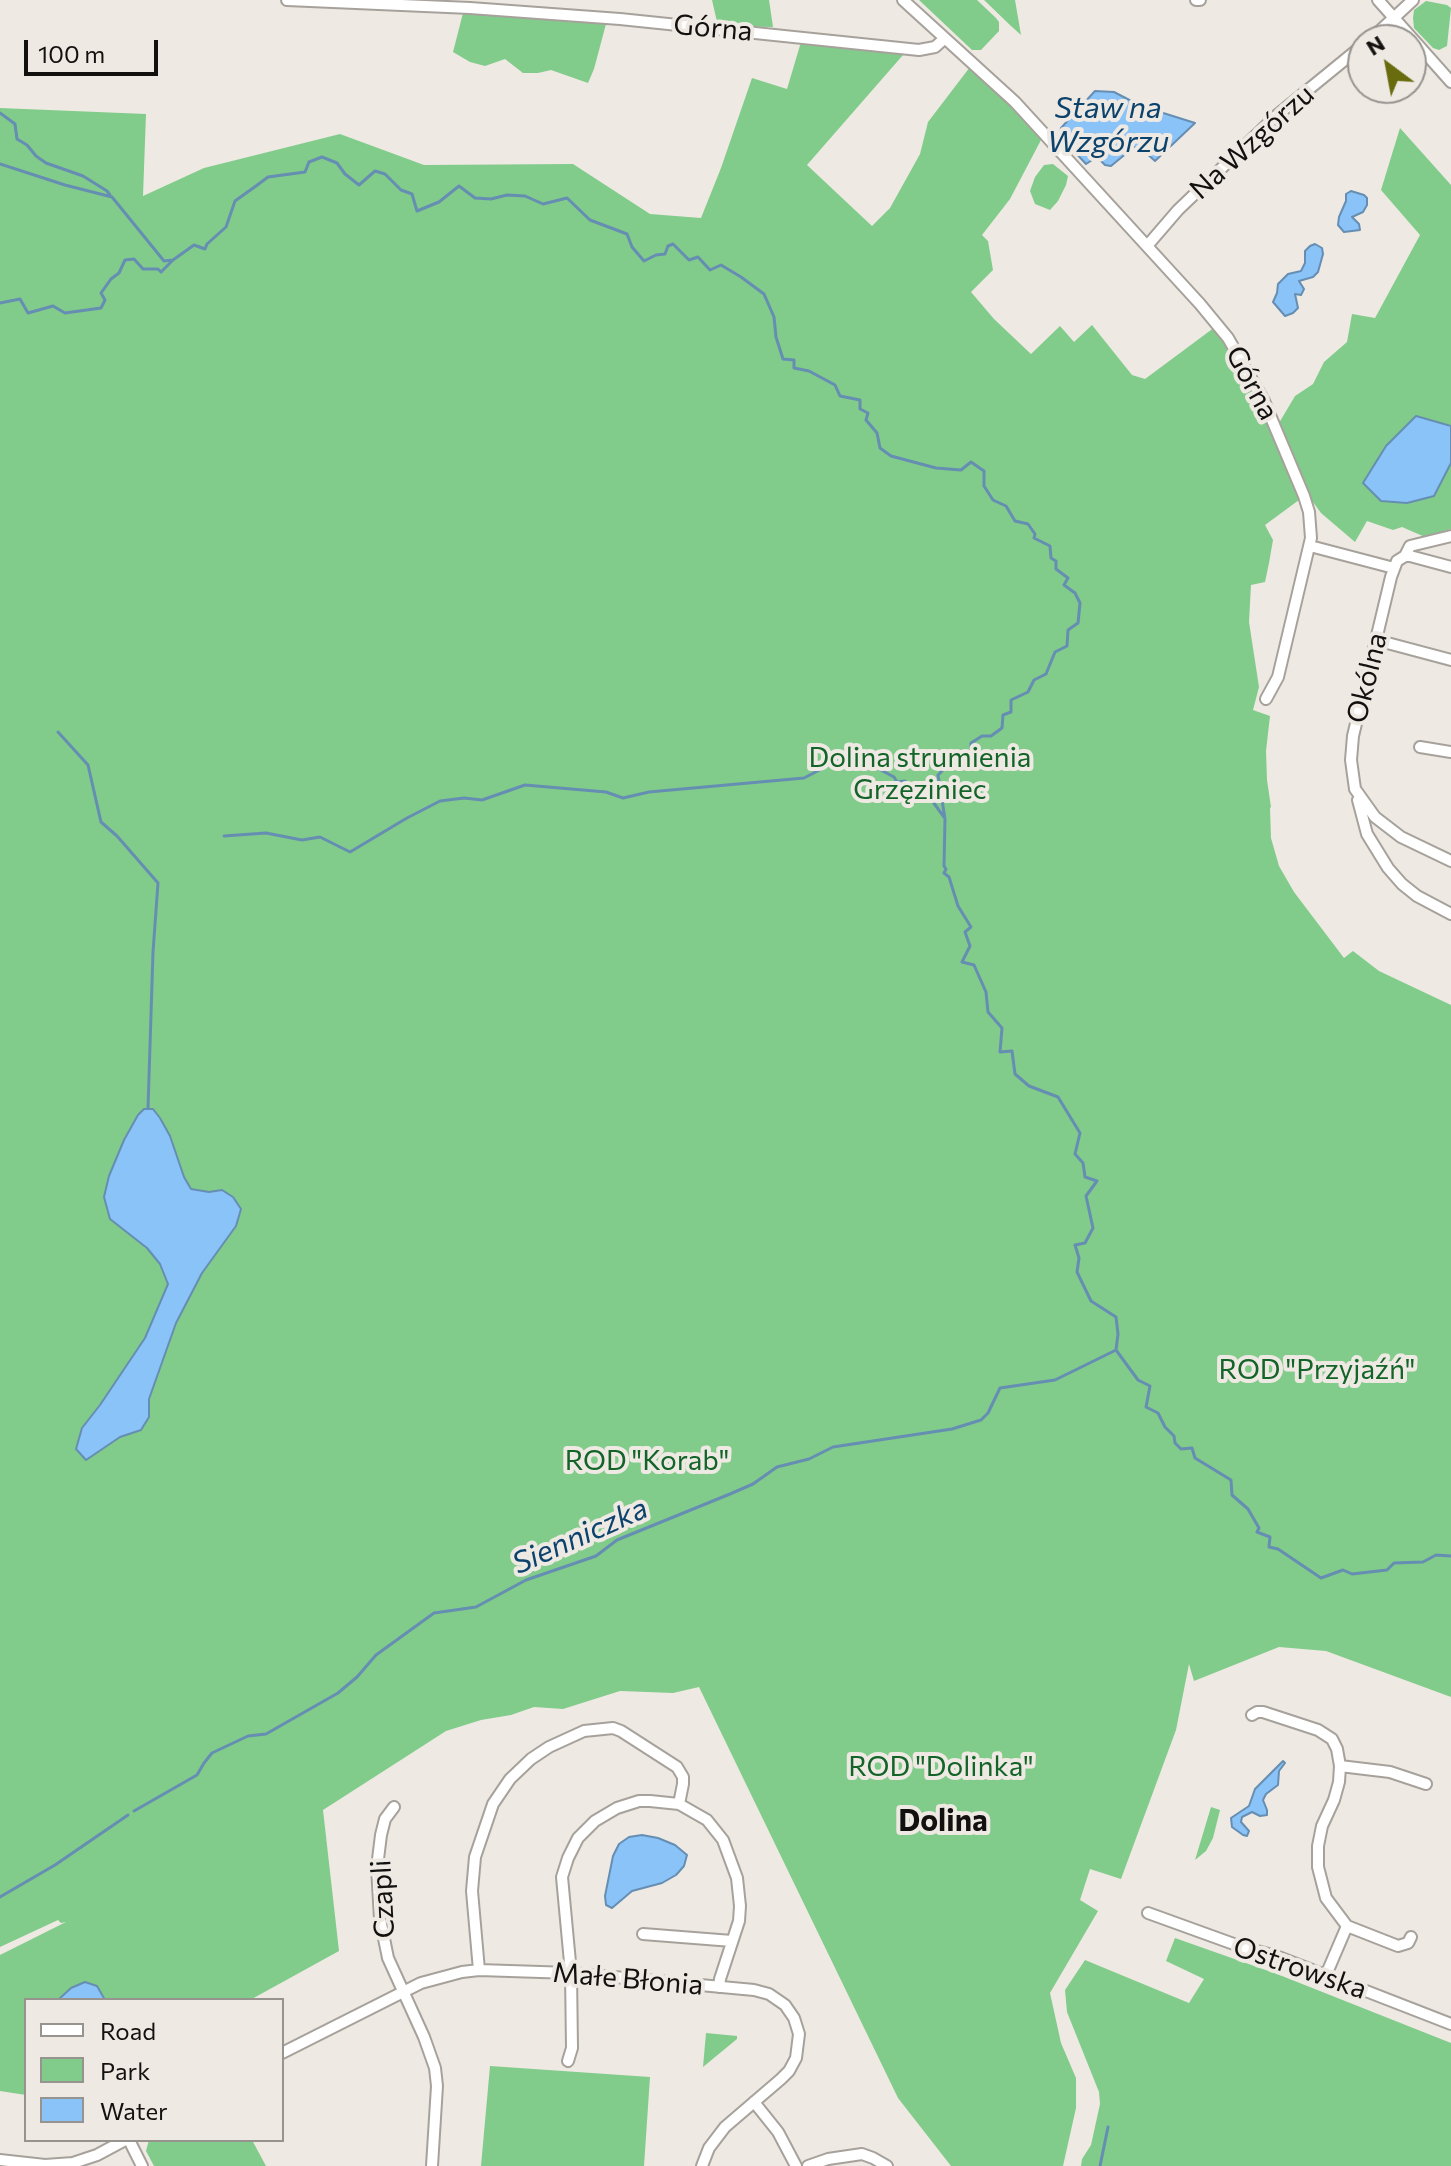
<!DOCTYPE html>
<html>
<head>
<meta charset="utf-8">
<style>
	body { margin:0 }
	#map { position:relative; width:1451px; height:2166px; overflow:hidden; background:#efe9e3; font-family:Commissioner,sans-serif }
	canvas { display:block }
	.legend { position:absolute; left:24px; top:1998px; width:260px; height:144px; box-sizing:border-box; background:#efe9e3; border:2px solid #97938e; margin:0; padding:10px 14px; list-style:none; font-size:24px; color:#12110f }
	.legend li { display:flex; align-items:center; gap:16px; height:40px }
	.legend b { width:40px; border:2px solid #97938e }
	.north { position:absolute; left:1347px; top:24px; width:80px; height:80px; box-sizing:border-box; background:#efe9e3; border:2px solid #97938e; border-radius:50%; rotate:328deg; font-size:22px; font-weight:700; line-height:32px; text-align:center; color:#12110f }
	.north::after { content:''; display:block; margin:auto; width:28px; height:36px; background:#686c0e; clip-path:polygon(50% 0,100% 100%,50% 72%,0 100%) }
	.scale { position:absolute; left:24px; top:40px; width:134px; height:36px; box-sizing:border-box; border:4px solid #12110f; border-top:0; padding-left:10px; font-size:24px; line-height:28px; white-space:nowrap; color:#12110f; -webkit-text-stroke:6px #efe9e3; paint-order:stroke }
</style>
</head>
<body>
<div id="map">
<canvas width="1451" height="2166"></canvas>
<ul class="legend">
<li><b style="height:10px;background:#fff"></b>Road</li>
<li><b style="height:22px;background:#81cc8b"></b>Park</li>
<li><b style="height:22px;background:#8ac3f8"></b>Water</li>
</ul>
<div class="north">N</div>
<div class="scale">100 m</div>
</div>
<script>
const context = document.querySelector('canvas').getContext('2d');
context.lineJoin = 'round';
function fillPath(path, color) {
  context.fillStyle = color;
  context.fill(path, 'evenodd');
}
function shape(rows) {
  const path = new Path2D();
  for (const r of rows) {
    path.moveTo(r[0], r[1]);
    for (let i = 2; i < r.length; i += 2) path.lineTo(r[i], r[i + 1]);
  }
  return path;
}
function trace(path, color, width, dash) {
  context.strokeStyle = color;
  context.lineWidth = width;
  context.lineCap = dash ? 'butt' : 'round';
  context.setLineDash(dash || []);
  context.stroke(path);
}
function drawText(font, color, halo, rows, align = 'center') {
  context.font = font + ' Commissioner,sans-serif';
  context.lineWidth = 8;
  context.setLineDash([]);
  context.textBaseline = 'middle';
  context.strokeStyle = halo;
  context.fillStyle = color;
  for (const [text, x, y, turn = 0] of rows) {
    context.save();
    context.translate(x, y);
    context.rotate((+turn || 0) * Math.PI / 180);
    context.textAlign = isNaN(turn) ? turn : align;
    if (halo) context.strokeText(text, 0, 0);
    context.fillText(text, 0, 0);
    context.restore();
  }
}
fillPath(shape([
	[712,0,769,0,773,27,718,26],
	[919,0,977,0,996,18,999,22,999,31,981,50,972,50],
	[984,0,1015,0,1021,35,1011,26],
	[1426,1,1447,5,1451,8,1447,46,1439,50,1433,48,1414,28,1413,18,1414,10],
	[463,13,591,22,606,24,594,69,588,83,551,70,538,73,523,73,505,59,485,66,470,62,453,52],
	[801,42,903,55,807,165,872,226,890,208,920,154,928,122,970,67,980,73,1041,140,1010,199,982,235,988,241,993,270,971,292,994,319,1031,354,1060,326,1074,342,1092,325,1132,375,1145,379,1215,327,1236,359,1273,428,1299,500,1265,525,1273,540,1269,563,1265,582,1251,585,1249,622,1259,687,1253,710,1270,716,1266,751,1267,780,1271,807,1270,808,1271,838,1279,866,1294,892,1344,958,1353,951,1379,971,1451,1005,1451,1697,1326,1651,1279,1647,1194,1681,1189,1664,1176,1730,1121,1879,1090,1869,1080,1900,1098,1911,1050,1993,1061,2043,1076,2078,1076,2108,1063,2166,951,2166,898,2098,699,1687,673,1693,620,1691,563,1709,534,1707,511,1715,481,1720,446,1731,323,1810,339,1951,250,2000,26,2000,26,2095,0,2091,0,1955,66,1922,61,1923,58,1920,0,1947,0,108,146,114,143,196,204,168,340,134,424,165,573,164,650,214,701,218,721,168,752,78,787,89],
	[1400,128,1451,185,1451,529,1425,537,1402,527,1393,530,1367,521,1355,542,1321,513,1307,494,1279,423,1295,396,1313,384,1324,362,1347,342,1352,314,1375,318,1420,235,1381,190],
	[1053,164,1068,176,1066,185,1058,201,1050,210,1035,204,1030,191,1035,177,1044,165],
	[1211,1807,1220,1810,1213,1838,1206,1851,1195,1860],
	[1175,1938,1277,1974,1451,2043,1451,2166,1081,2166,1082,2159,1091,2145,1100,2104,1099,2092,1067,2012,1065,1990,1085,1960,1189,2003,1204,1979,1166,1961],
	[706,2033,737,2036,737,2039,703,2067],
	[490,2066,650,2077,644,2166,481,2166],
	[149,2140,252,2140,266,2166,154,2166,146,2151]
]), '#81cc8b');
const water = shape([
	[1095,91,1114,92,1141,106,1195,123,1155,161,1145,152,1134,147,1111,166,1105,165,1097,157,1086,164,1060,136,1061,128,1095,91],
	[1351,191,1364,195,1367,198,1367,205,1363,212,1352,217,1359,224,1360,230,1344,232,1338,225,1339,217,1346,201,1346,194,1351,191],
	[1315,244,1322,248,1323,254,1318,272,1313,277,1299,281,1304,289,1301,295,1295,294,1298,308,1293,313,1285,316,1273,302,1277,293,1278,284,1288,274,1301,271,1305,263,1305,251,1310,246,1315,244],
	[1416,416,1451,426,1451,463,1434,496,1407,503,1381,501,1363,483,1386,446,1416,416],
	[144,1109,153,1109,160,1118,170,1136,184,1177,191,1189,209,1192,222,1190,233,1197,241,1209,236,1226,202,1273,176,1323,149,1399,149,1417,141,1430,120,1437,86,1460,76,1449,82,1428,100,1405,145,1338,168,1284,160,1264,147,1248,110,1219,104,1197,109,1176,124,1140,138,1115,144,1109],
	[1283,1761,1285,1763,1279,1771,1278,1785,1266,1794,1263,1800,1267,1810,1267,1815,1260,1816,1252,1812,1242,1817,1241,1822,1249,1831,1247,1836,1243,1835,1232,1827,1231,1818,1249,1806,1255,1789,1283,1761],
	[642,1835,658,1838,675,1845,687,1855,684,1866,676,1875,662,1883,632,1891,612,1908,606,1905,605,1896,613,1856,619,1844,629,1837,642,1835],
	[85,1982,97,1986,105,2000,58,2000,71,1988,85,1982]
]);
fillPath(water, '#8ac3f8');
trace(water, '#668eb2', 2);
trace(shape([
	[0,113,15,124,17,139,27,145,36,156,46,163,83,176,107,191,110,195],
	[0,164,65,185,112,197,164,261,173,260],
	[0,303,20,299,28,313,53,306,65,313,101,308,105,300,101,293,111,279,119,273,125,260,134,259,143,269,158,269,161,272,173,260,194,245,205,249,207,244,226,227,235,201,256,186,268,177,305,172,309,162,322,157,337,163,345,174,359,185,375,171,385,174,401,190,412,194,417,211,439,202,459,186,475,198,491,199,507,195,525,196,543,204,567,198,590,220,627,234,632,247,644,261,656,255,665,254,668,246,673,244,689,260,698,257,710,270,721,265,741,277,764,294,774,317,776,337,783,359,794,360,794,368,809,371,835,385,840,396,860,400,860,409,868,413,866,420,877,433,880,448,891,456,936,468,961,470,971,462,984,471,984,486,993,500,1006,506,1015,521,1028,524,1035,534,1034,538,1050,546,1051,558,1056,561,1056,569,1068,578,1064,585,1075,593,1080,603,1078,623,1068,630,1067,646,1055,652,1046,674,1034,680,1028,692,1011,700,1011,712,1003,715,1002,728,991,736,982,736,971,743,971,756,952,761,938,775,945,819,944,866,946,869,944,873,949,877,958,906,971,927,965,932,970,946,962,962,974,965,986,992,988,1012,1002,1028,1000,1052,1012,1051,1015,1074,1029,1086,1058,1097,1080,1133,1075,1154,1083,1163,1085,1177,1097,1181,1086,1196,1093,1228,1085,1243,1075,1245,1079,1258,1077,1272,1091,1301,1116,1317,1118,1334,1116,1350,1138,1380,1150,1386,1146,1407,1158,1413,1165,1427,1174,1436,1175,1443,1181,1449,1192,1448,1195,1458,1231,1480,1232,1495,1248,1509,1259,1528,1257,1532,1270,1537,1269,1547,1278,1549,1321,1578,1343,1570,1352,1574,1387,1570,1394,1563,1423,1562,1436,1555,1451,1556],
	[58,732,88,765,101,822,117,836,158,883,153,952,148,1108],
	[224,836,266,833,302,840,320,837,350,852,407,818,440,801,464,798,482,800,525,785,606,792,623,798,649,792,804,778,833,763,855,766,862,760,894,777,897,782,905,781,915,791,933,802,944,817],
	[134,1811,197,1775,204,1763,212,1753,248,1736,266,1734,338,1693,357,1677,376,1655,434,1613,476,1607,526,1580,596,1556,617,1540,730,1494,753,1484,777,1467,809,1459,833,1447,952,1429,981,1420,988,1413,1000,1388,1055,1380,1114,1351],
	[0,1897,55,1865,128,1815],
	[1100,2166,1108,2127]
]), '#668eb2', 3);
const minor = shape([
	[287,0,470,8,620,19,919,50,935,47,944,39],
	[903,0,1015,102,1200,304,1228,338,1264,401,1304,496,1309,512,1311,538,1278,677,1266,699],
	[1196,0,1200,0],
	[1378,0,1451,82],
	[1370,40,1413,0],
	[1147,246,1178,210,1276,116,1363,45],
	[1310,546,1394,568],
	[1405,556,1410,546,1451,536],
	[1451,567,1410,556,1405,556,1397,561,1391,577,1353,736,1351,760,1355,789,1375,817,1401,837,1451,861],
	[1376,640,1451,660],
	[1420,747,1451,752],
	[1358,800,1367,834,1388,868,1402,884,1417,896,1451,914],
	[1252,1715,1257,1712,1263,1712,1318,1730,1332,1739,1337,1749,1340,1766,1339,1782,1334,1800,1322,1826,1318,1846,1318,1867,1326,1898,1347,1926,1326,1975],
	[1340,1766,1390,1772,1426,1784],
	[394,1807,385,1819,381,1835,377,1867,380,1919,388,1958,424,2037,435,2068,437,2086,432,2166],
	[1148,1913,1242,1947,1276,1956,1451,2024],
	[1347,1926,1398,1946,1408,1943,1411,1937],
	[643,1934,732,1941],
	[479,1970,472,1891,475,1857,493,1804,510,1779,531,1759,549,1747,584,1731,613,1728,621,1731,677,1767,683,1777,683,1784,679,1804],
	[282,2053,421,1983,462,1972,479,1970,571,1973,754,1990,769,1994,785,2005,794,2018,799,2034,796,2058,789,2071,781,2079,725,2127,709,2148,702,2166],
	[568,2061,572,2048,571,1973,562,1877,568,1858,578,1838,595,1821,617,1808,639,1801,650,1801,679,1804,707,1820,723,1840,737,1878,740,1906,739,1921,720,1979,719,1987],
	[754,2102,778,2132,796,2166],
	[129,2140,142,2166],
	[0,2160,45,2165,73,2163,97,2155,125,2140],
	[808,2166,828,2159,862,2154,873,2158,887,2166]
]);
trace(minor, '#a6a29b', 14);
trace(minor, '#fff', 10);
drawText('28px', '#12110f', '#efe9e3', [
	["Górna",713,28,5],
	["Na Wzgórzu",1252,142,-42],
	["Górna",1252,383,62],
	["Okólna",1367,678,-76],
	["Czapli",383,1899,-93],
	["Ostrowska",1300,1968,19],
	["Małe Błonia",628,1979,5]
]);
drawText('28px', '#126428', '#efe9e3', [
	["Dolina strumienia",920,758],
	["Grzęziniec",920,790],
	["ROD \"Przyjaźń\"",1317,1370],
	["ROD \"Korab\"",647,1461],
	["ROD \"Dolinka\"",941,1767]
]);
drawText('italic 30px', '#0c436d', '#efe9e3', [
	["Staw na",1108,108],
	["Wzgórzu",1108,142],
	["Sienniczka",580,1536,-24]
]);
drawText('bold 30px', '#12110f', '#efe9e3', [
	["Dolina",943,1821]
]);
</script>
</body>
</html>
